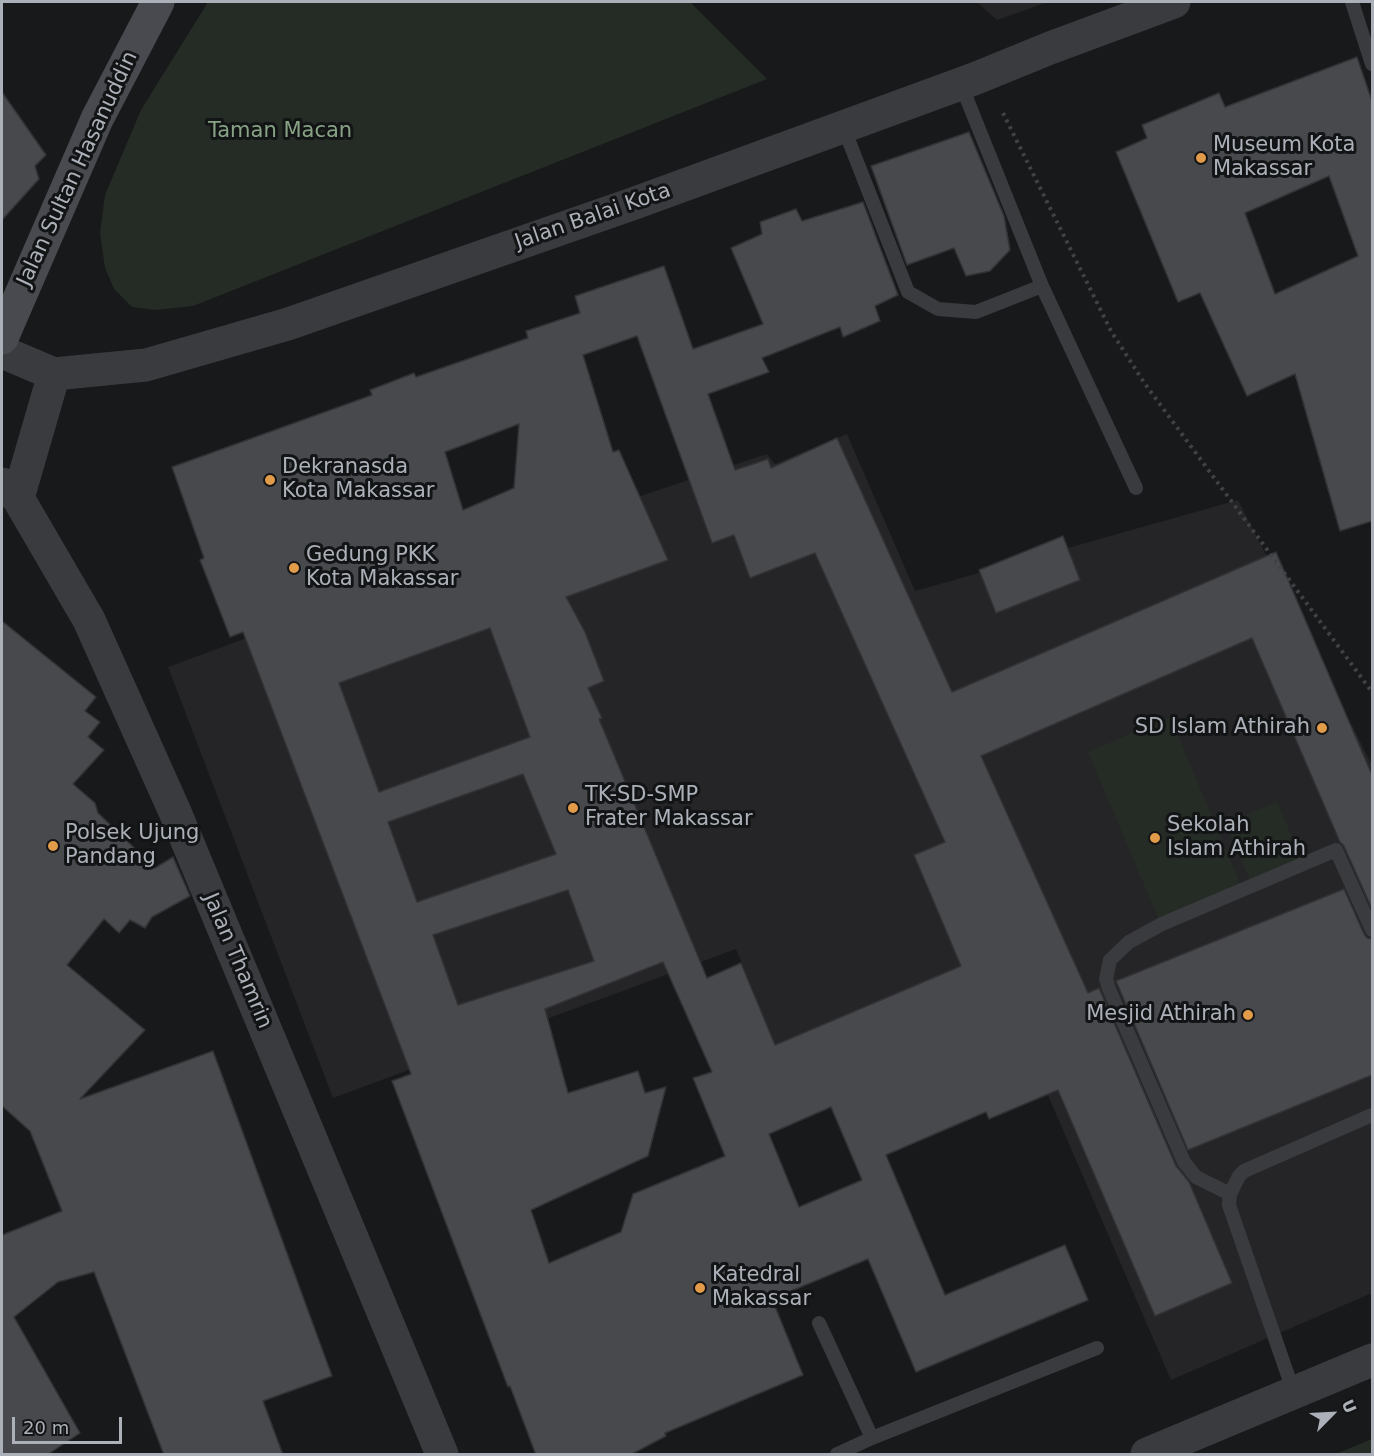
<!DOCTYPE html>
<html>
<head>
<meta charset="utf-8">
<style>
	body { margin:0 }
	#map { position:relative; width:1374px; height:1456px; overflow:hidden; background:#18191a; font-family:"DejaVu Sans",sans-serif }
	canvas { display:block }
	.frame { position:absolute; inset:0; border:3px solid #acb1b9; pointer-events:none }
	.north { position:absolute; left:1302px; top:1384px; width:60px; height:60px; -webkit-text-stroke:4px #131415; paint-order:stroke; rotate:66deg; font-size:16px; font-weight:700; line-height:24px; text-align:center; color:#acb1b9 }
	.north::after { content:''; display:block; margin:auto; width:21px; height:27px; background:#acb1b9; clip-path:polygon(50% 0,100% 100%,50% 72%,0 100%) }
	.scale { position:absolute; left:12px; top:1417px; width:110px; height:27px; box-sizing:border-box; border:3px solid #acb1b9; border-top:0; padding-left:8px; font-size:18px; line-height:21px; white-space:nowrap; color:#acb1b9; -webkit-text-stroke:4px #131415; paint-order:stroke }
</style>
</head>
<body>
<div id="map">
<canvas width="1374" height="1456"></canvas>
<div class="frame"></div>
<div class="north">U</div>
<div class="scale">20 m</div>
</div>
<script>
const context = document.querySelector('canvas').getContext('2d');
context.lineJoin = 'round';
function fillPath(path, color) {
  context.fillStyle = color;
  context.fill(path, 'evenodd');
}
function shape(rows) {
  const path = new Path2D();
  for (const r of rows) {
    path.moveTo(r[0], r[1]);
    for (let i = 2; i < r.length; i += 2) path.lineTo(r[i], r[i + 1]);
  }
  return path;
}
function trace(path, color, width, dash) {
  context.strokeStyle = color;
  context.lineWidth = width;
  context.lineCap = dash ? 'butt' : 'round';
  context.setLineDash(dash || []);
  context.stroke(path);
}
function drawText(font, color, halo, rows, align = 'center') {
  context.font = font + ' "DejaVu Sans",sans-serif';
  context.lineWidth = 6;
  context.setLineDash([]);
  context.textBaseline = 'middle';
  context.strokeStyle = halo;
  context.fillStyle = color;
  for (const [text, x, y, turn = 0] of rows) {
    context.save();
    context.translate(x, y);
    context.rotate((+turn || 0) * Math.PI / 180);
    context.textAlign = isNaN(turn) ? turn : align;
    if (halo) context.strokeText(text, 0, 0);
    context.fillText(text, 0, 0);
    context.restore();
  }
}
fillPath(shape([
	[977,2,1048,2,997,20],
	[847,434,915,591,1238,500,1372,765,1372,1293,1171,1380,1015,1019,805,1118,736,949,333,1098,168,667,547,527,767,454,775,464]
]), '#252527');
fillPath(shape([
	[208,2,690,2,767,79,193,306,156,310,132,307,114,289,105,268,100,233,105,195,141,110],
	[1170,717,1242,888,1160,922,1088,752],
	[1277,802,1301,858,1250,880,1225,824],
	[1372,1439,1372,1454,1336,1454]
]), '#252c25');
const building = shape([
	[1357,57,1372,101,1372,521,1340,531,1295,374,1247,396,1200,293,1178,302,1116,152,1147,138,1142,125,1219,93,1225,107,1357,57],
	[1329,176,1358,256,1275,294,1245,213,1329,176],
	[2,92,46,155,35,166,39,179,2,220,2,92],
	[969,132,1004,216,1010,250,990,271,966,276,954,248,907,265,871,166,969,132],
	[863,202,898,295,875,306,880,321,843,337,840,327,762,358,769,372,708,394,735,470,768,459,771,468,837,438,952,692,1276,552,1372,775,1372,909,1344,846,1340,842,1252,638,981,756,1088,993,1099,988,1176,1166,1189,1182,1232,1283,1155,1316,1058,1090,989,1119,986,1112,886,1155,945,1295,1065,1245,1088,1300,916,1372,868,1259,772,1299,803,1375,665,1433,666,1436,630,1455,536,1455,510,1386,508,1387,392,1081,411,1074,243,632,230,637,200,560,204,558,172,467,372,395,370,390,414,373,416,377,528,338,526,331,580,313,575,296,664,266,693,349,763,324,731,248,762,234,760,222,796,209,802,221,863,202],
	[637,336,712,543,734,535,750,578,815,553,945,842,914,855,961,966,775,1045,741,963,707,978,599,719,602,718,588,688,604,681,585,632,566,597,668,560,619,450,613,452,583,355,637,336],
	[519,424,514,488,463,510,445,452,519,424],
	[490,628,530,737,379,792,339,683,490,628],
	[523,774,556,854,417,902,388,822,523,774],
	[568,890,594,961,458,1005,433,935,568,890],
	[663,962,712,1072,693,1078,725,1156,633,1194,621,1232,549,1263,531,1210,648,1156,666,1087,645,1093,638,1071,568,1093,545,1009,663,962],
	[831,1107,862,1180,799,1207,769,1134,831,1107],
	[1063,536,1080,580,996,613,979,570,1063,536],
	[2,621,96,697,85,711,100,722,88,737,104,750,73,784,95,803,98,813,155,868,173,857,190,896,152,917,145,928,130,920,119,933,104,919,67,965,145,1030,80,1099,213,1051,332,1376,263,1401,283,1455,164,1455,94,1272,58,1282,14,1317,80,1433,47,1455,2,1455,2,1235,62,1211,30,1131,2,1106,2,621],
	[1344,889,1364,934,1367,938,1372,939,1372,1075,1188,1150,1116,981,1344,889]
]);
fillPath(building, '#48494d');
trace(building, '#333336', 1.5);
trace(shape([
	[1003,113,1111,331,1145,384,1372,692]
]), '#404246', 4, [3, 4.5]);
trace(shape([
	[1352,2,1372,64],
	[843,126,908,292,938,309,976,312,1042,286,960,82],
	[1042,286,1136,488],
	[1230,1194,1196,1177,1184,1162,1109,989,1106,979,1110,960,1129,942,1162,924,1336,850,1372,930],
	[819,1323,872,1438,837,1454],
	[1294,1393,1229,1205,1230,1194,1239,1176,1244,1171,1372,1115],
	[872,1438,1097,1348]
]), '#3a3b3f', 14);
trace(shape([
	[2,352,54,374,146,365,288,324,635,203,974,79,1050,48,1174,2],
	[2,484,18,498,89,620,175,812,442,1454],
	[18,498,54,374],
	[1147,1454,1372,1360]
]), '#3a3b3f', 33);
trace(shape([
	[2,338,97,119,158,2]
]), '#484a4f', 33);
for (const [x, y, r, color] of [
	[1201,158,6,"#e19b49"],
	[270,480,6,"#e19b49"],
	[294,568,6,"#e19b49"],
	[1322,728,6,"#e19b49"],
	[573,808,6,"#e19b49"],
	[1155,838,6,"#e19b49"],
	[53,846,6,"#e19b49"],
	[1248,1015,6,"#e19b49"],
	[700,1288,6,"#e19b49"]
]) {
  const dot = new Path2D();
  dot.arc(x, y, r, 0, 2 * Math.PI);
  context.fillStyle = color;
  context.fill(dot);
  trace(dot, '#131415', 2);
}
drawText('21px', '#87a285', '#131415', [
	["Taman Macan",280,132]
]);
drawText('21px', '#acb1b9', '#131415', [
	["Museum Kota",1213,146],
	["Makassar",1213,170],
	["Dekranasda",282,468],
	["Kota Makassar",282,492],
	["Gedung PKK",306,556],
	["Kota Makassar",306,580],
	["SD Islam Athirah",1310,728,"right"],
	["TK-SD-SMP",585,796],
	["Frater Makassar",585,820],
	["Sekolah",1167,826],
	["Islam Athirah",1167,850],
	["Polsek Ujung",65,834],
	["Pandang",65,858],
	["Mesjid Athirah",1236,1015,"right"],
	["Katedral",712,1276],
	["Makassar",712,1300]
], 'left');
drawText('21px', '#acb1b9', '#131415', [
	["Jalan Sultan Hasanuddin",78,169,-65],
	["Jalan Balai Kota",593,217,-19],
	["Jalan Thamrin",237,961,67]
]);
</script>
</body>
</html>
